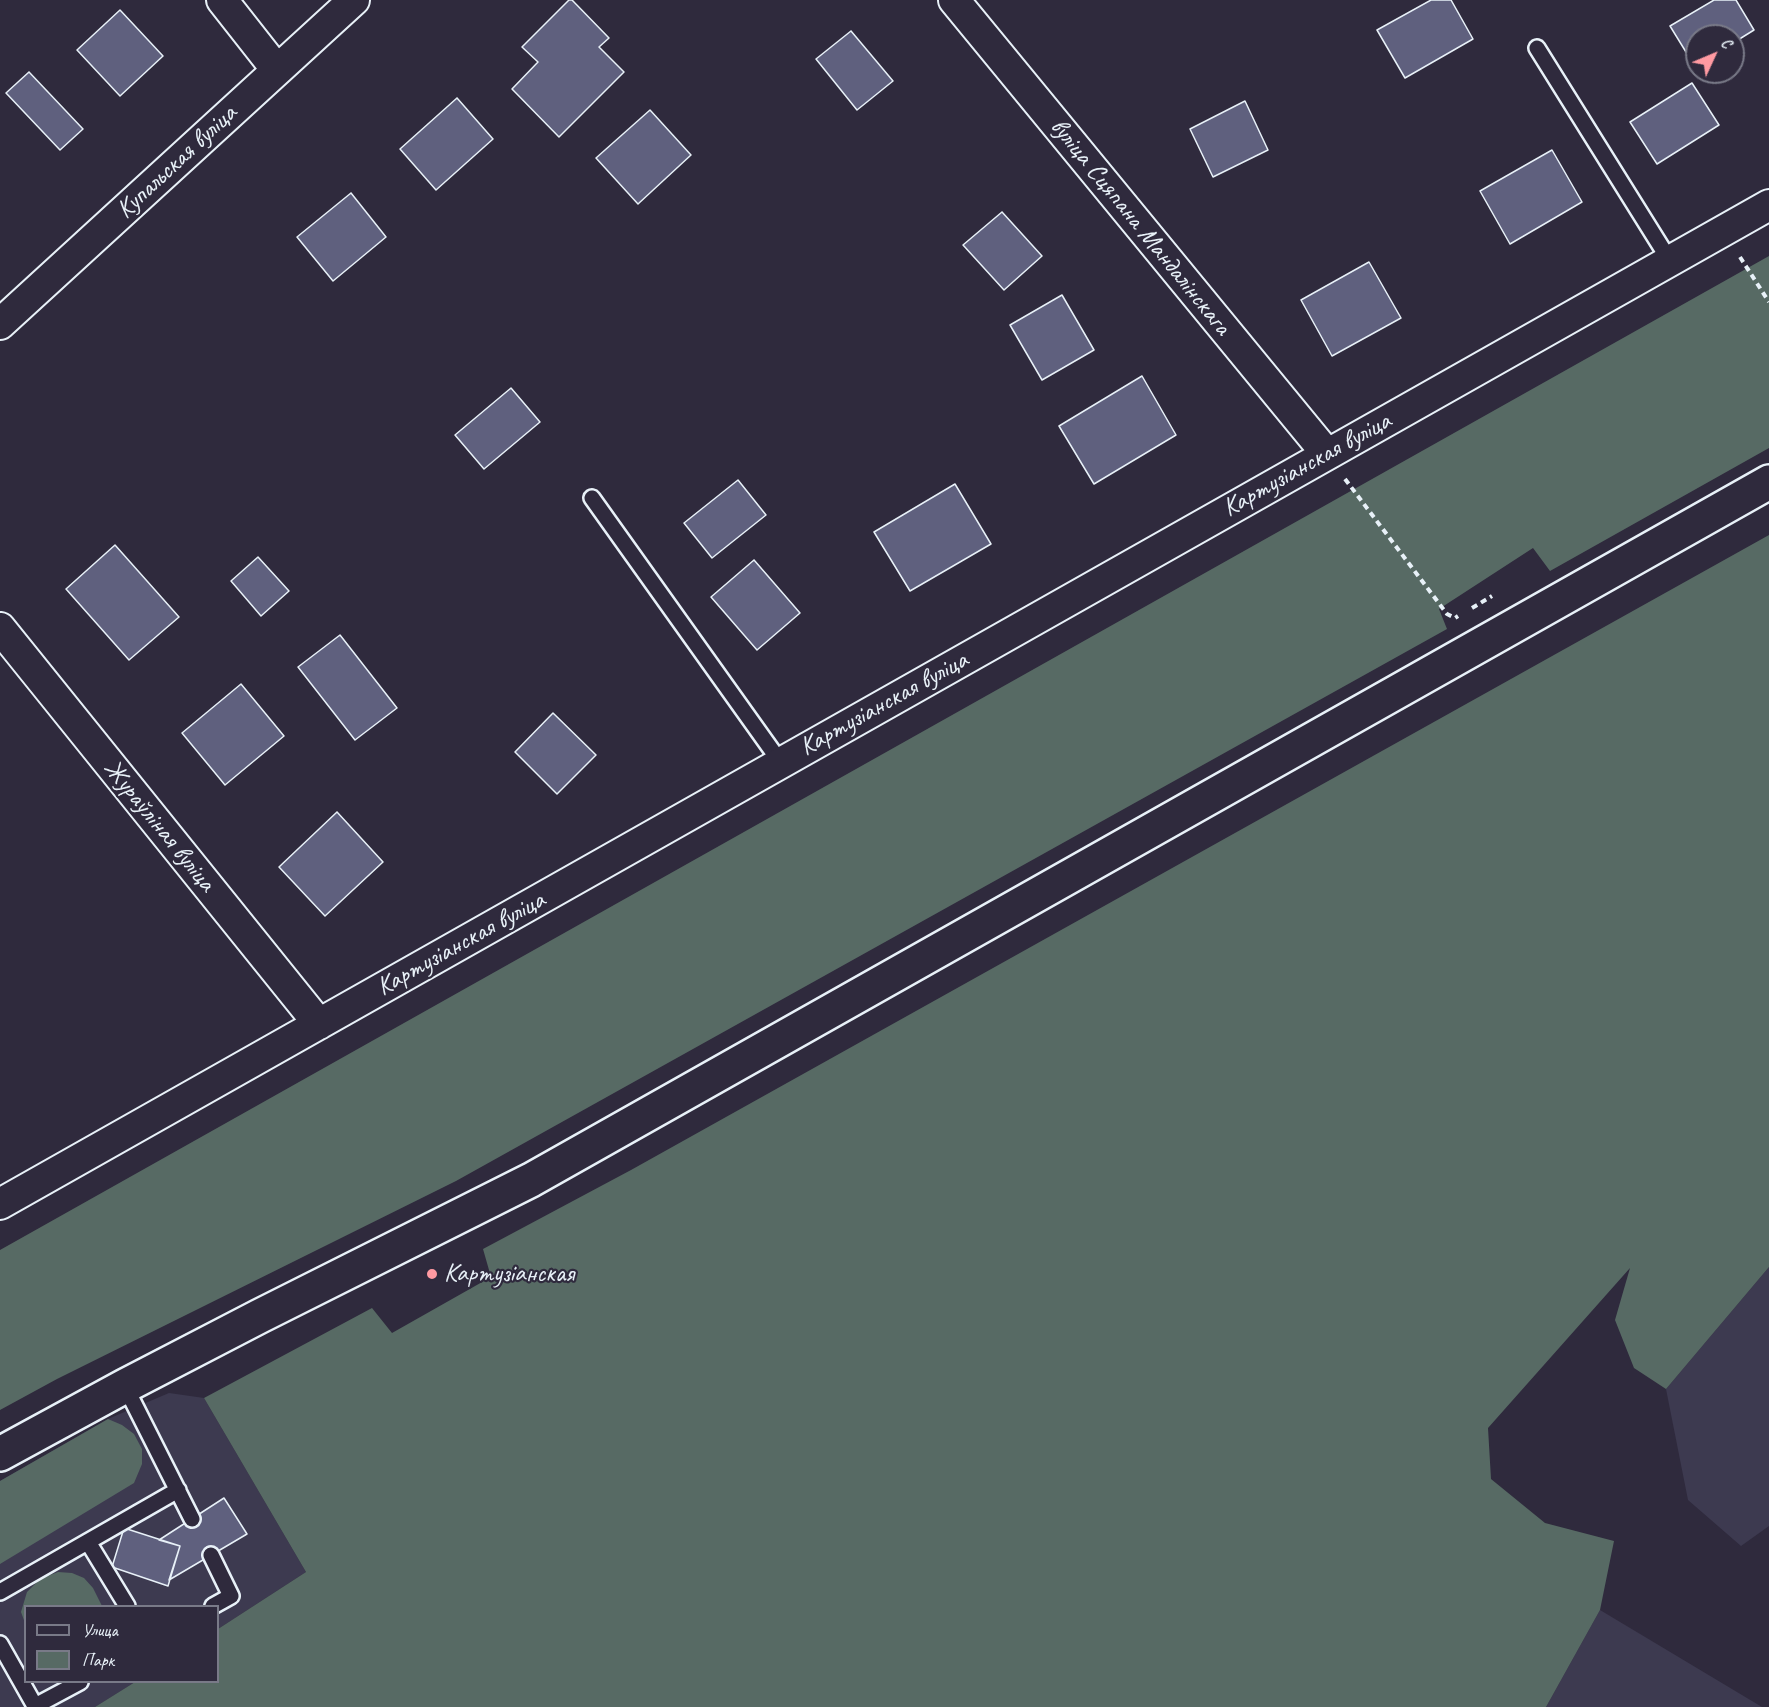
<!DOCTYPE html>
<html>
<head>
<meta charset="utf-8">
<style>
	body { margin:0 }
	#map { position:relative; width:1769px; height:1707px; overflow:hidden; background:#2f2a3d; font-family:Caveat,sans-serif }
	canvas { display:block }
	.legend { position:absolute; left:24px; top:1605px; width:195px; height:78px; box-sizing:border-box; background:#2f2a3d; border:2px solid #797a88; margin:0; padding:8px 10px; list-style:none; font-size:18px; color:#e8f1f8 }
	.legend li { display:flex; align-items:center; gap:12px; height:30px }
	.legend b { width:30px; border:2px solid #797a88 }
	.north { position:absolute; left:1685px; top:24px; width:60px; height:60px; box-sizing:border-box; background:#2f2a3d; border:2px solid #797a88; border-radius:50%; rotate:46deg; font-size:16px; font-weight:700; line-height:24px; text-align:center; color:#e8f1f8 }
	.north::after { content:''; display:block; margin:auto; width:21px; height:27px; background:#ff9aa2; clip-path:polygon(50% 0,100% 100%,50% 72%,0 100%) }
</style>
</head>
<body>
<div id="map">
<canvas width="1769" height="1707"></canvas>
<ul class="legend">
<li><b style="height:8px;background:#2f2a3d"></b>Улица</li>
<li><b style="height:16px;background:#576a64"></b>Парк</li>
</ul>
<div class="north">С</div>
</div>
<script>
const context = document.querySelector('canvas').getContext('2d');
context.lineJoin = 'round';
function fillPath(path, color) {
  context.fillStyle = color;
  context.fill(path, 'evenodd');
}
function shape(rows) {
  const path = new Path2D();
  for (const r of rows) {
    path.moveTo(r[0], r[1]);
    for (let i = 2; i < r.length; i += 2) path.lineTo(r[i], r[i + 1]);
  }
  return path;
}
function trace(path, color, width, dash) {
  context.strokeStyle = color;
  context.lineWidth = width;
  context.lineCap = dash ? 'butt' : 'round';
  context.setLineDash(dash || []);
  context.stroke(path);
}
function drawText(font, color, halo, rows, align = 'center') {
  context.font = font + ' Caveat,sans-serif';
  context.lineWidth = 4.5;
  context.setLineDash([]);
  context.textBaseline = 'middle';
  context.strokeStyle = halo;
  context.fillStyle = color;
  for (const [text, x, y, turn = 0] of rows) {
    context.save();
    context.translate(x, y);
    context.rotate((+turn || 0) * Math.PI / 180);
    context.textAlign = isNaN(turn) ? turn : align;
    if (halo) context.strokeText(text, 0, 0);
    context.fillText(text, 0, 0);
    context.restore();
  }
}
fillPath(shape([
	[1769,1267,1769,1526,1741,1546,1688,1500,1666,1389],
	[169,1393,204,1398,306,1572,218,1629,218,1606,26,1606,26,1682,135,1682,95,1707,0,1707,0,1481,108,1419],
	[1600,1610,1762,1707,1546,1707]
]), '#3d3a50');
fillPath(shape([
	[1769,256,1769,448,1550,571,1533,548,1439,609,1447,629,456,1181,57,1379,0,1410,0,1250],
	[1769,535,1769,1267,1666,1389,1634,1368,1615,1320,1630,1268,1488,1428,1491,1479,1545,1523,1614,1541,1600,1610,1546,1707,95,1707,135,1682,218,1682,218,1629,306,1572,204,1398,372,1308,392,1333,491,1277,483,1249,631,1170],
	[108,1419,122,1425,134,1434,142,1449,142,1464,134,1483,0,1564,0,1481],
	[58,1572,72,1573,84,1578,93,1588,102,1606,26,1606,25,1623,21,1612,27,1592,40,1579]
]), '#576a64');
const building = shape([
	[569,0,572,0,609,38,599,47,624,72,559,137,512,89,538,62,522,47,569,0],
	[1431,0,1451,0,1473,39,1405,78,1377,30,1431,0],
	[1714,0,1736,0,1754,30,1733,43,1733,36,1697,36,1697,63,1694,65,1670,26,1714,0],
	[120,10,163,56,120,96,77,50,120,10],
	[851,31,893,81,857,110,816,59,851,31],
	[29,72,83,129,60,150,6,93,29,72],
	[1692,83,1719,125,1657,164,1630,122,1692,83],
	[457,98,493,139,436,190,400,149,457,98],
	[1245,101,1268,150,1213,177,1190,129,1245,101],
	[650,110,691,155,638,204,596,158,650,110],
	[1552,150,1582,202,1510,244,1480,191,1552,150],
	[351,193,386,237,333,281,297,237,351,193],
	[1002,212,1042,256,1004,290,963,245,1002,212],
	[1369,262,1401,318,1332,356,1301,300,1369,262],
	[1062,295,1094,350,1042,380,1010,325,1062,295],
	[1142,376,1176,435,1094,484,1059,426,1142,376],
	[511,388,540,422,484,469,455,435,511,388],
	[738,480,766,515,712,558,684,523,738,480],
	[955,484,991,544,910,591,874,532,955,484],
	[115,545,179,617,129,660,66,589,115,545],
	[258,557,289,591,261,616,231,581,258,557],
	[754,560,800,613,757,650,711,597,754,560],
	[340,635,397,708,355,740,298,667,340,635],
	[241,684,284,736,225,785,182,733,241,684],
	[553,713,596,755,557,794,515,752,553,713],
	[337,812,383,862,325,916,279,867,337,812],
	[224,1498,247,1534,169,1580,180,1546,159,1540,224,1498],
	[124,1528,180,1546,168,1586,112,1567,124,1528]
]);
fillPath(building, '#5f607e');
trace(building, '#e8f1f8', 1.5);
const lane = shape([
	[1537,48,1670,261],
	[592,498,781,763],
	[125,1386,192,1519],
	[88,1542,127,1606],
	[211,1555,231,1596,213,1606],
	[0,1592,178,1490],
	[0,1644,35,1706,80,1682]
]);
const street = shape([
	[222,0,277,70],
	[954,0,1327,454],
	[0,324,354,0],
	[0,628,319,1024],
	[0,1204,1769,205]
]);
const secondary = shape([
	[0,1454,125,1386,260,1316,531,1180,1769,482]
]);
trace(lane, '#e8f1f8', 20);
trace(street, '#e8f1f8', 34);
trace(secondary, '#e8f1f8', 38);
trace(shape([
	[1740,257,1769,302],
	[1345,479,1447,614,1455,618,1458,616],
	[1472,608,1492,596]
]), '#e8f1f8', 4, [6, 4.5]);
trace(lane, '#2f2a3d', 15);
trace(street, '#2f2a3d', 30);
trace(secondary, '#2f2a3d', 33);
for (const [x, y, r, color] of [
	[432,1274,6,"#ff9aa2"]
]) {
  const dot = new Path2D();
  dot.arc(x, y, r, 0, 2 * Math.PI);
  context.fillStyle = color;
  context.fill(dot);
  trace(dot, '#2f2a3d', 2);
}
drawText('26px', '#e8f1f8', '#2f2a3d', [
	["Купальская вуліца",177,162,-43],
	["вуліца Сцяпана Мандалінскага",1140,227,51],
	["Картузіанская вуліца",1307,465,-29],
	["Картузіанская вуліца",884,704,-29],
	["Жураўліная вуліца",159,826,51],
	["Картузіанская вуліца",461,944,-29]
]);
drawText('26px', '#e8f1f8', '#2f2a3d', [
	["Картузіанская",444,1274]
], 'left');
</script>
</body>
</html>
